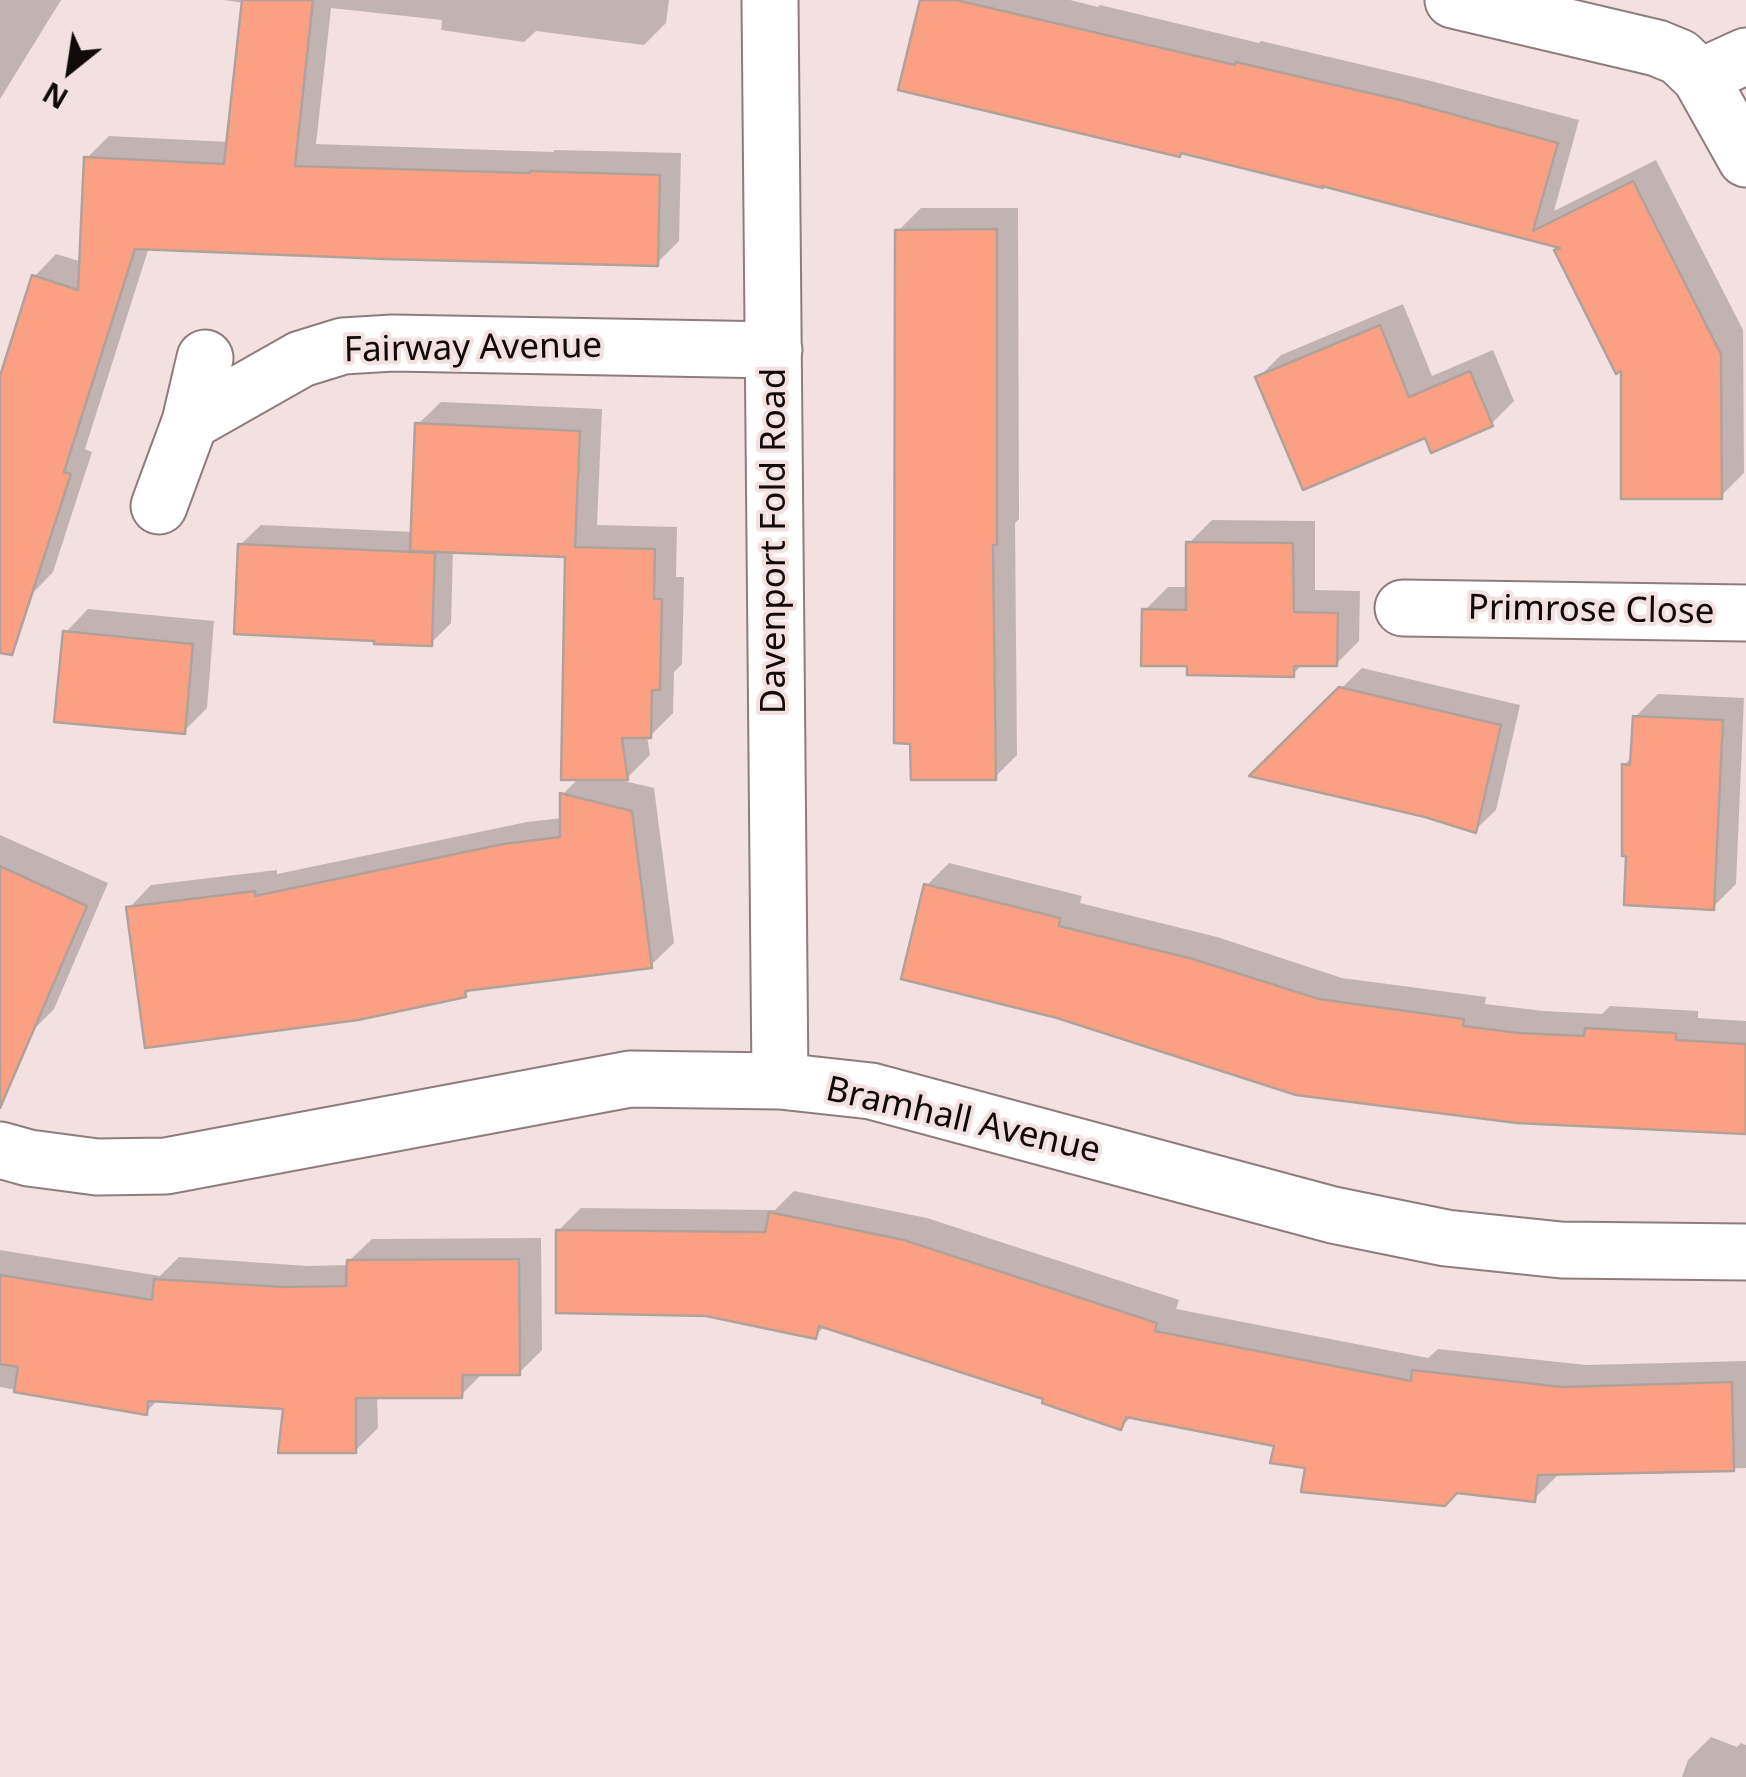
<!DOCTYPE html>
<html>
<head>
<meta charset="utf-8">
<style>
	body { margin:0 }
	#map { position:relative; width:1746px; height:1777px; overflow:hidden; background:#f3e0e0; font-family:"Noto Sans",sans-serif }
	canvas { display:block }
	.north { position:absolute; left:20px; top:20px; width:100px; height:100px; -webkit-text-stroke:8px #f3e0e0; paint-order:stroke; rotate:210deg; font-size:28px; font-weight:700; line-height:40px; text-align:center; color:#100a0a }
	.north::after { content:''; display:block; margin:auto; width:35px; height:45px; background:#100a0a; clip-path:polygon(50% 0,100% 100%,50% 72%,0 100%) }
</style>
</head>
<body>
<div id="map">
<canvas width="1746" height="1777"></canvas>
<div class="north">N</div>
</div>
<script>
const context = document.querySelector('canvas').getContext('2d');
context.lineJoin = 'round';
function fillPath(path, color) {
  context.fillStyle = color;
  context.fill(path, 'evenodd');
}
function shape(rows) {
  const path = new Path2D();
  for (const r of rows) {
    path.moveTo(r[0], r[1]);
    for (let i = 2; i < r.length; i += 2) path.lineTo(r[i], r[i + 1]);
  }
  return path;
}
function trace(path, color, width, dash) {
  context.strokeStyle = color;
  context.lineWidth = width;
  context.lineCap = dash ? 'butt' : 'round';
  context.setLineDash(dash || []);
  context.stroke(path);
}
function drawText(font, color, halo, rows, align = 'center') {
  context.font = font + ' "Noto Sans",sans-serif';
  context.lineWidth = 8;
  context.setLineDash([]);
  context.textBaseline = 'middle';
  context.strokeStyle = halo;
  context.fillStyle = color;
  for (const [text, x, y, turn = 0] of rows) {
    context.save();
    context.translate(x, y);
    context.rotate((+turn || 0) * Math.PI / 180);
    context.textAlign = isNaN(turn) ? turn : align;
    if (halo) context.strokeText(text, 0, 0);
    context.fillText(text, 0, 0);
    context.restore();
  }
}
fillPath(shape([
	[0,0,61,0,0,99],
	[224,0,669,0,666,23,644,45,536,31,524,42,441,30,442,20,331,8,316,144,553,152,555,150,681,153,679,241,657,263,149,247,85,449,92,452,53,572,31,595,0,585,0,384,34,277,56,254,82,262,87,158,109,136,229,142,244,3],
	[922,0,1070,0,1098,7,1100,5,1259,43,1261,41,1427,80,1579,120,1554,211,1656,160,1743,330,1744,473,1721,496,1623,368,1562,246],
	[921,208,1018,208,1019,519,1015,523,1017,755,994,778,898,231],
	[1403,304,1432,376,1493,350,1514,401,1491,424,1427,435,1258,378,1281,355],
	[441,402,602,409,597,525,677,527,676,577,684,577,682,664,674,672,673,713,650,736,647,736,650,755,624,781,654,788,674,943,651,965,472,988,465,995,129,908,151,885,277,870,277,874,527,822,562,818,563,794,579,778,568,555,453,550,451,623,431,643,240,545,261,525,413,532,418,424],
	[1212,520,1315,521,1315,590,1360,591,1359,641,1336,664,1303,664,1293,674,1189,663,1145,610,1168,587,1189,587,1189,543],
	[88,609,214,621,207,708,184,731,66,632],
	[1362,668,1520,705,1496,810,1475,830,1426,814,1254,774],
	[1658,694,1744,698,1736,884,1713,907,1629,854,1624,765,1633,756,1635,717],
	[0,835,108,883,54,1009,31,1032,0,1019],
	[949,863,1082,896,1080,903,1217,937,1342,978,1486,997,1485,1004,1543,1011,1602,1014,1610,1006,1698,1011,1698,1018,1746,1021,1746,1131,1517,1120,927,885],
	[794,1191,927,1218,1179,1300,1176,1309,1428,1358,1438,1349,1586,1365,1746,1361,1746,1468,1558,1472,1557,1476,1534,1499,1458,1490,1308,1466,1277,1444,1132,1416,1121,1427,1046,1398,826,1325,815,1336,558,1231,581,1208,775,1210],
	[541,1238,542,1350,519,1373,484,1372,461,1395,377,1395,378,1428,355,1451,286,1407,159,1399,146,1412,0,1387,0,1250,160,1276,179,1257,307,1266,349,1265,349,1261,372,1239],
	[1711,1737,1737,1747,1741,1743,1746,1745,1746,1777,1682,1777,1688,1760]
]), '#0003');
const building = shape([
	[242,0,313,0,295,166,530,173,530,171,660,175,658,266,385,259,135,249,64,472,71,474,12,655,0,653,0,376,32,275,78,290,84,157,224,164,242,0],
	[920,0,956,0,1235,65,1236,62,1404,101,1558,143,1533,231,1633,181,1721,354,1722,499,1621,499,1621,371,1616,374,1554,250,1560,248,1322,186,1323,188,1181,153,1180,157,898,90,920,0],
	[997,229,997,545,993,545,996,780,911,780,910,744,894,743,895,230,997,229],
	[1380,325,1409,397,1470,371,1493,426,1431,453,1425,438,1303,490,1255,377,1380,325],
	[415,423,580,431,575,547,655,549,654,599,662,599,660,690,652,690,651,738,622,738,628,780,561,780,565,557,410,551,415,423],
	[1186,542,1293,543,1294,612,1338,613,1337,666,1294,666,1294,677,1187,675,1187,666,1141,666,1142,609,1186,610,1186,542],
	[238,544,435,553,432,646,374,644,374,641,234,634,238,544],
	[63,631,193,644,185,734,54,722,63,631],
	[1339,687,1501,725,1476,833,1425,817,1249,776,1339,687],
	[1633,716,1723,720,1714,910,1624,905,1626,856,1622,856,1622,764,1630,765,1633,716],
	[560,793,632,811,652,968,465,991,466,997,358,1020,145,1048,126,907,255,891,255,896,503,844,560,837,560,793],
	[0,866,87,906,0,1108,0,866],
	[924,884,1060,918,1059,926,1193,959,1319,999,1464,1019,1463,1026,1519,1033,1584,1036,1585,1028,1676,1033,1676,1040,1746,1044,1746,1134,1517,1123,1296,1095,1057,1018,901,979,924,884],
	[769,1212,904,1240,1157,1323,1155,1331,1411,1381,1412,1370,1562,1387,1732,1382,1734,1471,1538,1475,1535,1502,1457,1493,1445,1506,1301,1492,1305,1468,1270,1463,1274,1446,1126,1417,1121,1430,1042,1403,1043,1399,819,1326,816,1339,706,1316,556,1313,556,1230,765,1232,769,1212],
	[519,1259,520,1375,463,1375,462,1398,356,1398,356,1453,278,1453,283,1409,148,1401,147,1415,14,1392,18,1367,0,1364,0,1275,152,1300,154,1279,283,1287,346,1286,347,1260,519,1259]
]);
fillPath(building, '#fba082');
trace(building, '#b1a19b', 2.5);
const street = shape([
	[770,0,780,1081],
	[1453,0,1657,48,1679,57,1700,77,1746,159],
	[1700,77,1746,56],
	[190,422,301,359,343,346,393,343,774,350],
	[159,506,190,422,205,358],
	[1403,608,1746,613],
	[0,1150,29,1158,97,1167,166,1166,630,1079,780,1081,871,1091,1333,1215,1446,1238,1561,1250,1746,1252]
]);
trace(street, '#8e7d7d', 59);
trace(street, '#fff', 55);
drawText('35px', '#100a0a', '#f3e0e0', [
	["Fairway Avenue",473,349,-1],
	["Davenport Fold Road",775,541,-90],
	["Primrose Close",1591,611,1],
	["Bramhall Avenue",963,1121,13]
]);
</script>
</body>
</html>
